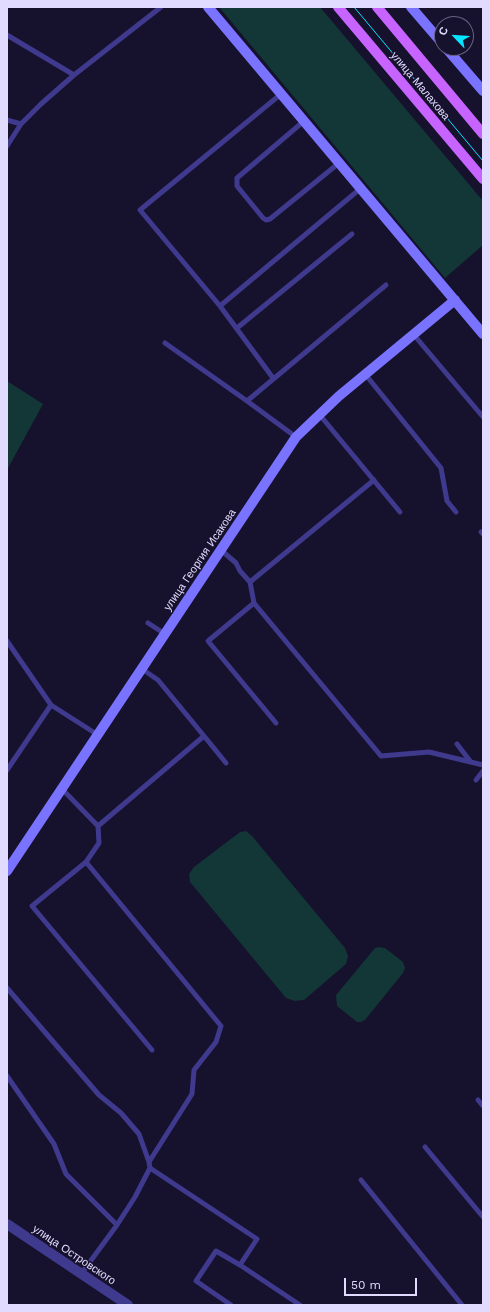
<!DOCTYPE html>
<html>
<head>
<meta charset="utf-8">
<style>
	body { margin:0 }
	#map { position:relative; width:490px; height:1312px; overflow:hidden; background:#16112d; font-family:"Work Sans",sans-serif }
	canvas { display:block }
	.frame { position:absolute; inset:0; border:8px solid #e1dcff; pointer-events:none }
	.north { position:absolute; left:434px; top:16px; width:40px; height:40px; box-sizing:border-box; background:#16112d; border:1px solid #676281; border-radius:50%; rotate:295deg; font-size:11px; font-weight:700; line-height:16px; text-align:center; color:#e1dcff }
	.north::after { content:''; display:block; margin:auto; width:14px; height:18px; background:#08e3ff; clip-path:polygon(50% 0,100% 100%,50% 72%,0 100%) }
	.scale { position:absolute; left:344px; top:1278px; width:73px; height:18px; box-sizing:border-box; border:2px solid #e1dcff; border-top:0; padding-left:5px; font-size:12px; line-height:14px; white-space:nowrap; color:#e1dcff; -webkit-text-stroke:3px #16112d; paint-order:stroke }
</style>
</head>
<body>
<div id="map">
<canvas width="490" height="1312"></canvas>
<div class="frame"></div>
<div class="north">С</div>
<div class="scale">50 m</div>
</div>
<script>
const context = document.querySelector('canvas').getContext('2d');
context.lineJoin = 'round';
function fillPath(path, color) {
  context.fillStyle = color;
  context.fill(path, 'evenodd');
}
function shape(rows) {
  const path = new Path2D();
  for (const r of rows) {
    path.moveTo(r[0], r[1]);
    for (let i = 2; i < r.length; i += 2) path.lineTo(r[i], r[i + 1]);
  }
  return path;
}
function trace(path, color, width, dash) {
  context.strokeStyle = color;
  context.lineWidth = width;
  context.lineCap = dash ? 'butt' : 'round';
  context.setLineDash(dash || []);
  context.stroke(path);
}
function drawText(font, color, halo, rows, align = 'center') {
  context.font = font + ' "Work Sans",sans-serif';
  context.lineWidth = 3;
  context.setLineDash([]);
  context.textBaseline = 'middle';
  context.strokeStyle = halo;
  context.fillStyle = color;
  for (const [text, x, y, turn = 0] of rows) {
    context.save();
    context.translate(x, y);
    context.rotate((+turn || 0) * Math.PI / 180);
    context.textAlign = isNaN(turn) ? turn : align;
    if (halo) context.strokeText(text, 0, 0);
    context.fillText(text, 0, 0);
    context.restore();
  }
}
fillPath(shape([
	[219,7,320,7,483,201,483,245,445,278],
	[7,381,43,404,7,470],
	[246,831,252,836,345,948,348,956,346,964,304,1000,295,1001,286,998,190,882,189,874,194,867,240,832],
	[379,947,385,948,403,962,405,968,403,973,365,1020,361,1022,357,1022,337,1006,336,995,375,948]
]), '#133736');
trace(shape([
	[7,35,74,75],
	[7,120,21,124],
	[304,121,237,178,237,186,263,218,266,220,270,219,339,163],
	[7,146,21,124,41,104,74,75,161,7],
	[220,306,361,188],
	[237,328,352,234],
	[414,335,483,417],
	[165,343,247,401],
	[365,374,441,468,447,501,456,512],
	[273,378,220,306,140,210,281,94],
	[319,414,400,512],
	[296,437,247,401,386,285],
	[481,532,483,534],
	[221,550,236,563,240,571,250,582,374,480],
	[250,582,254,603,381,756,429,752,483,765],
	[254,603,208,641,276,723],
	[148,623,165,634],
	[7,641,51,705,98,735],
	[142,669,158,680,204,736],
	[457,744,470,761],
	[7,770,51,705],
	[476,780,483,771],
	[62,789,98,826],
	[86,862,99,843,98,826,204,736,226,763],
	[7,988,99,1095,121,1113,139,1134,149,1162],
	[7,1076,54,1144,66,1174,117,1225],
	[478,1100,483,1106],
	[425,1147,483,1217],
	[150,1168,257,1239,240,1265],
	[361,1180,462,1305],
	[81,1274,117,1225,135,1197,150,1168,149,1162,192,1094,194,1070,216,1042,221,1026,86,862,32,906,152,1050],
	[231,1305,196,1281,216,1251,240,1265,300,1305]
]), '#3f3a8d', 5);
trace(shape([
	[7,1224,128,1305]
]), '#3f3a8d', 10);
trace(shape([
	[208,7,483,334],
	[411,7,442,43],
	[446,48,483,91],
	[7,871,296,437,339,396,455,300]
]), '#7973ff', 10);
trace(shape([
	[338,7,483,179],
	[377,7,483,134]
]), '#c763ff', 10);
trace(shape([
	[354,7,483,161]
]), '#08e3ff', 1);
drawText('11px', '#e1dcff', '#16112d', [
	["улица Малахова",420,86,50],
	["улица Георгия Исакова",200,560,-56],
	["улица Островского",74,1255,34]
]);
</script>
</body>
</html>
